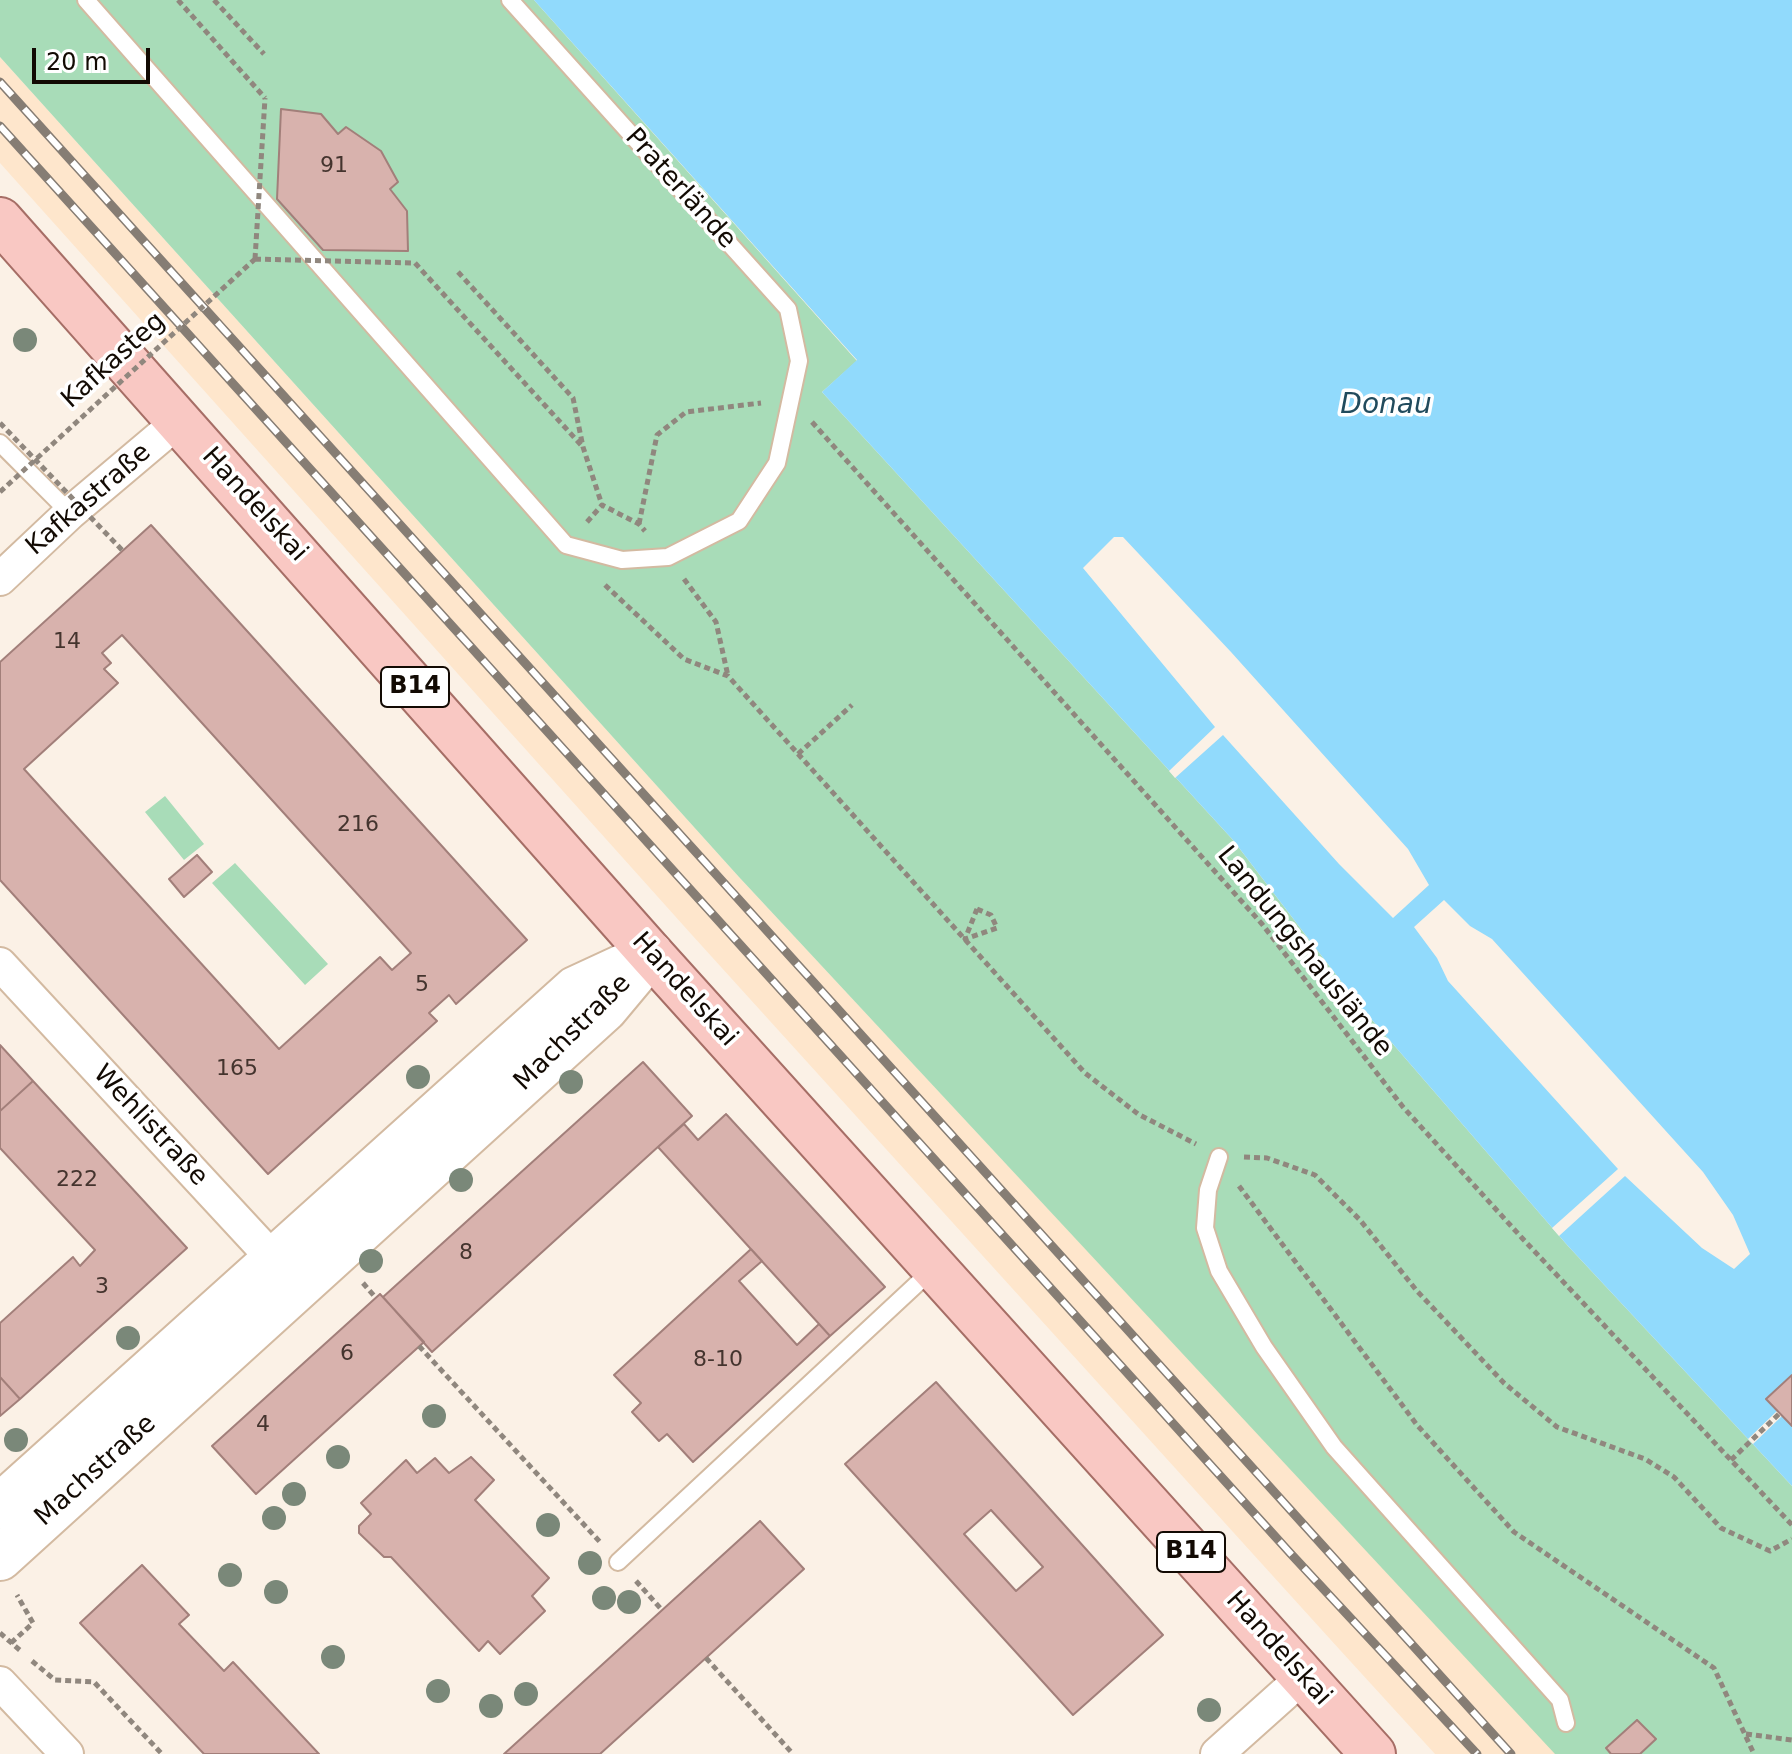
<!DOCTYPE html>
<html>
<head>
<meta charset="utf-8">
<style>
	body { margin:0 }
	#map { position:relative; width:1792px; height:1754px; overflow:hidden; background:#fbf1e6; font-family:"DejaVu Sans",sans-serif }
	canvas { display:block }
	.scale { position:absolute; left:32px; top:48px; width:118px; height:36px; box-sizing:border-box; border:4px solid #120a03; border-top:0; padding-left:10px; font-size:24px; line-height:28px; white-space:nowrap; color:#120a03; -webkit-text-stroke:6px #fff; paint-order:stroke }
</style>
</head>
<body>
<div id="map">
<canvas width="1792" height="1754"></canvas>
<div class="scale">20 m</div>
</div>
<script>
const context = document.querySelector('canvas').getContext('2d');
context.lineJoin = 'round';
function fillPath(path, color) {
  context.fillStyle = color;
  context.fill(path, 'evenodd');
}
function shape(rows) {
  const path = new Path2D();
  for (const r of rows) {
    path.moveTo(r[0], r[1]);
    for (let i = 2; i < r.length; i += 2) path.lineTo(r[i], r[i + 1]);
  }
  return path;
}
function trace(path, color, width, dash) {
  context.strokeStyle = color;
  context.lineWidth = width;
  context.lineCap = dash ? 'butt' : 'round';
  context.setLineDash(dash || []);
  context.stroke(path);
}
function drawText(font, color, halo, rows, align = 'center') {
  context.font = font + ' "DejaVu Sans",sans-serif';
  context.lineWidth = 7;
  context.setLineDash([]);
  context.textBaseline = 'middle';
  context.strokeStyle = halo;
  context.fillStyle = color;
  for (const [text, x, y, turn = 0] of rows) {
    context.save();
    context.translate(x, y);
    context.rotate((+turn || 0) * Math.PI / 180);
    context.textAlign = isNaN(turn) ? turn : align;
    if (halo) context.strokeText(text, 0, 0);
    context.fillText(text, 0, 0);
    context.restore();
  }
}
fillPath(shape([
	[0,57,739,877,1556,1754,1435,1754,1340,1650,692,935,0,163]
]), '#fee6cc');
fillPath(shape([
	[0,0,534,0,857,361,822,392,1233,840,1360,1006,1568,1246,1792,1486,1792,1754,1555,1754,739,877,0,57],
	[165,796,204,844,184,860,145,812],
	[235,863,328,964,305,985,212,883]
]), '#a8dcb8');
fillPath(shape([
	[534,0,1792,0,1792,1486,1568,1246,1360,1006,1233,840,822,392,857,360]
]), '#91dafc');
fillPath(shape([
	[1114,537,1123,537,1231,652,1408,849,1429,885,1393,918,1339,864,1223,735,1175,778,1169,771,1215,727,1083,568],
	[1444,900,1470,926,1492,939,1703,1172,1733,1215,1750,1254,1734,1269,1702,1248,1625,1176,1559,1236,1552,1228,1618,1169,1448,981,1437,958,1414,927],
	[1792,1375,1792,1426,1782,1416,1753,1444,1748,1439,1777,1411,1766,1399]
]), '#fbf1e6');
const building = shape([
	[281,109,321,114,338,134,346,127,381,151,398,182,390,189,407,211,408,251,323,250,277,199,281,109],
	[151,525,527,940,456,1004,449,995,429,1013,437,1021,268,1174,0,880,0,662,151,525],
	[122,635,411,953,392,970,380,957,279,1049,24,769,118,683,104,669,111,663,102,653,122,635],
	[197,855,212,872,184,897,169,879,197,855],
	[0,1045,33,1081,0,1111,0,1045],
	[643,1062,692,1116,432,1352,383,1297,643,1062],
	[33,1081,187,1248,20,1399,0,1377,0,1323,73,1257,80,1266,95,1250,0,1148,0,1111,33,1081],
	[726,1114,885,1287,830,1336,658,1147,684,1124,698,1140,726,1114],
	[751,1249,762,1261,739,1281,797,1345,819,1324,830,1336,693,1462,667,1434,659,1441,632,1412,641,1403,614,1375,751,1249],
	[380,1294,424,1342,256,1494,212,1446,380,1294],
	[1792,1375,1792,1426,1766,1399,1792,1375],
	[0,1377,20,1399,0,1416,0,1377],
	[936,1382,1163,1635,1073,1715,845,1464,936,1382],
	[991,1510,1043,1567,1016,1591,964,1534,991,1510],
	[471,1457,494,1480,475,1500,549,1578,532,1596,545,1611,500,1654,488,1641,479,1651,391,1557,384,1557,359,1533,359,1526,371,1514,361,1503,406,1460,417,1473,435,1458,449,1473,471,1457],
	[760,1521,804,1569,600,1754,504,1754,760,1521],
	[142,1565,189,1615,179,1624,224,1671,233,1662,319,1754,204,1754,80,1623,142,1565],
	[1637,1720,1656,1739,1640,1754,1611,1754,1606,1748,1637,1720]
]);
fillPath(building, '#d8b2ad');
trace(building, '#a27f7a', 2);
const service = shape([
	[86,0,566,545,622,560,668,557,739,521,777,463,799,361,788,309,510,0],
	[0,443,70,513],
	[1219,1157,1208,1190,1205,1228,1219,1271,1264,1347,1334,1447,1560,1700,1566,1723],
	[618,1562,933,1269]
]);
const minor = shape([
	[0,579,70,513,179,421],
	[0,964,289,1276],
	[0,1683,67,1754],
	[1217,1754,1303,1677]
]);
const secondary = shape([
	[0,1506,575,989,642,958],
	[0,1558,605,1009,651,954]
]);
const primary = shape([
	[0,220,651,954,1373,1754]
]);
trace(service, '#d3baa1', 20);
trace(minor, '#d3baa1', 36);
trace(secondary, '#d3baa1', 48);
trace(primary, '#a66e66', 48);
trace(shape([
	[178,0,265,98],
	[214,0,264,54],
	[415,263,582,446],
	[458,272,573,398,583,447,602,505],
	[812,422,1262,924,1403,1107,1522,1238,1792,1525],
	[587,522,602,505,639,524,645,531],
	[639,524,657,435,686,412,761,403],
	[684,579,716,622,728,676],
	[605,585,684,659,728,676,1085,1073,1138,1114,1196,1144],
	[798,754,852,705],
	[977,909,991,915,997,928,965,939,977,909],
	[1244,1157,1267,1158,1315,1175,1360,1220,1417,1291,1504,1383,1557,1427,1645,1459,1674,1477,1721,1528,1770,1551,1792,1539],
	[1239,1186,1417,1425,1514,1532,1714,1668,1754,1754],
	[363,1283,376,1298],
	[419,1346,600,1542],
	[1731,1460,1780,1413],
	[636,1581,662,1610],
	[0,1633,22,1652],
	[11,1643,33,1623,17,1595],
	[706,1658,793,1754],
	[32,1661,55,1680,94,1682,162,1754],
	[1746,1734,1792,1740]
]), '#90877e', 5, [6, 4]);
trace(service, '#fff', 16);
trace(minor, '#fff', 32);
trace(secondary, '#fff', 44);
trace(primary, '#f9c8c3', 44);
const rail = shape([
	[0,82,1511,1754],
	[0,126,1291,1554,1477,1754]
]);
trace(rail, '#867d74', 9);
trace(rail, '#fff', 6, [18]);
trace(shape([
	[255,259,265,98],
	[255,259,415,263],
	[0,423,123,551],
	[0,492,255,259]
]), '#90877e', 5, [6, 4]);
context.fillStyle = '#7a8879';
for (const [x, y] of [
	[25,340],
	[418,1077],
	[571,1082],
	[461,1180],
	[371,1261],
	[128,1338],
	[434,1416],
	[16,1440],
	[338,1457],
	[294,1494],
	[274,1518],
	[548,1525],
	[590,1563],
	[230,1575],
	[276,1592],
	[604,1598],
	[629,1602],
	[333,1657],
	[438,1691],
	[526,1694],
	[491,1706],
	[1209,1710]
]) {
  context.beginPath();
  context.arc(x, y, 12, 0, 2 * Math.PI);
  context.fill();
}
drawText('22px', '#44342e', null, [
	["91",334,166],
	["14",67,642],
	["216",358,825],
	["5",422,985],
	["165",237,1069],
	["222",77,1180],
	["8",466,1253],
	["3",102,1287],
	["6",347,1354],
	["8-10",718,1360],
	["4",263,1425]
]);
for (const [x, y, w] of [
	[415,687,68],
	[1191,1552,68]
]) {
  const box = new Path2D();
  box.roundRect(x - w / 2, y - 20, w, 40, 6);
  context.fillStyle = '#fff';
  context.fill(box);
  trace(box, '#120a03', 2);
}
drawText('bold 24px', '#120a03', null, [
	["B14",415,687],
	["B14",1191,1552]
]);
drawText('26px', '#120a03', '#fff', [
	["Praterlände",680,189,48],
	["Kafkasteg",114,361,-42],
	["Kafkastraße",89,500,-41],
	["Handelskai",254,505,48],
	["Landungshauslände",1304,952,51],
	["Handelskai",684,990,48],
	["Machstraße",573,1033,-45],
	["Wehlistraße",150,1126,47],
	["Machstraße",96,1471,-42],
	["Handelskai",1278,1649,48]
]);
drawText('italic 28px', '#214b5d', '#fff', [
	["Donau",1386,406]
]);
</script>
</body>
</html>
